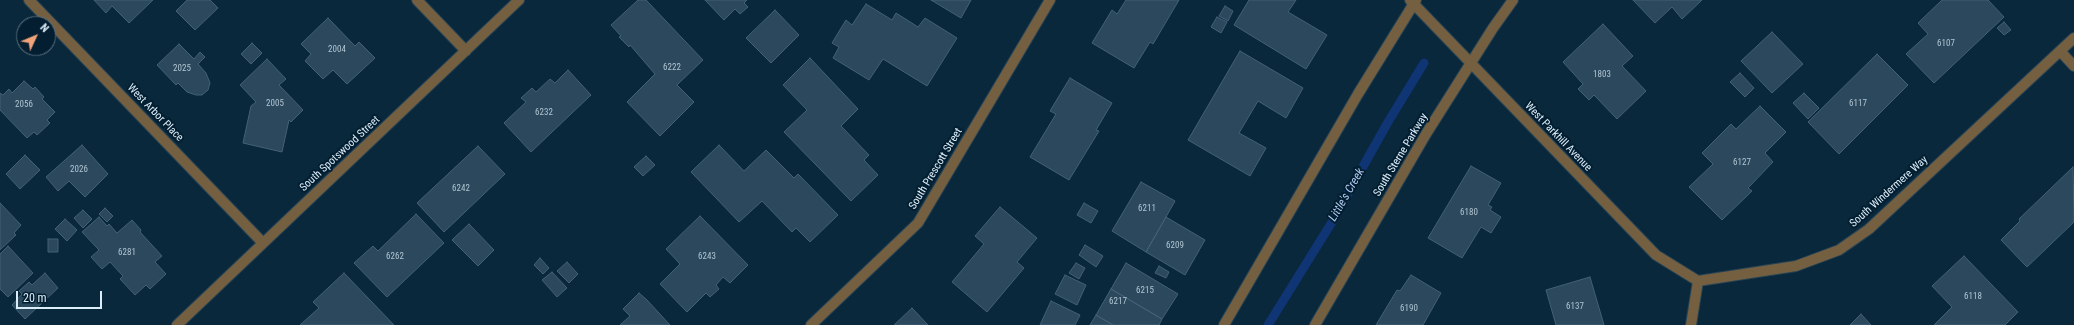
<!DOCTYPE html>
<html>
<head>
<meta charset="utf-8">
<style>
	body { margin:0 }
	#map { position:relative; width:2074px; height:325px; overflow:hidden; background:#0a283b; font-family:"Roboto Condensed",sans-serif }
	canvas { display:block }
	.north { position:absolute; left:16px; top:16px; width:40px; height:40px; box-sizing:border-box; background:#021e30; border:1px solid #597181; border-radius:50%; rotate:46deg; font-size:11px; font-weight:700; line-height:16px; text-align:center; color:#dcedfa }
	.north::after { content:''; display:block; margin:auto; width:14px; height:18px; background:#f0a279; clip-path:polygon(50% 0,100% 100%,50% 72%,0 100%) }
	.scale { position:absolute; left:16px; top:291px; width:86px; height:18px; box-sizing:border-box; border:2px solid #dcedfa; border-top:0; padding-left:5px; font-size:12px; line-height:14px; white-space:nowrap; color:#dcedfa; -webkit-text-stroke:3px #021e30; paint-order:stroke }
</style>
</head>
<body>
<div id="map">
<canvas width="2074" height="325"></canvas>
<div class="north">N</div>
<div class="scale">20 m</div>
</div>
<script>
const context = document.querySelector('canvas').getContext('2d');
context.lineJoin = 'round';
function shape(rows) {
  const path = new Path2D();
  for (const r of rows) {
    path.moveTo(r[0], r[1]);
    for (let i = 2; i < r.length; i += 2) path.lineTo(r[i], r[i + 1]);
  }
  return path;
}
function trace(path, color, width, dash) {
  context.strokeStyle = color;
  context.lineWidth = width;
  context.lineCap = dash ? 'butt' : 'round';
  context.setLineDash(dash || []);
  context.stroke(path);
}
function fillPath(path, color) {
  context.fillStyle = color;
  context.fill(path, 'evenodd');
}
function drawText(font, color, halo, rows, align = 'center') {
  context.font = font + ' "Roboto Condensed",sans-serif';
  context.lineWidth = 4;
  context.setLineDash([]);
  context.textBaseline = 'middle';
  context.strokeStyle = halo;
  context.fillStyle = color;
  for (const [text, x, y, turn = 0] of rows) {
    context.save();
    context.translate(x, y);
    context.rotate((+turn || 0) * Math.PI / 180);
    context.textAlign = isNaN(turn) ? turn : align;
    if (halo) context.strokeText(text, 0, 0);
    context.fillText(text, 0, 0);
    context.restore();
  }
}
trace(shape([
	[1268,325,1332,222,1388,122,1424,63]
]), '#0f3575', 9);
const building = shape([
	[94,0,153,0,129,23,112,6,106,13,94,0],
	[187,0,210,0,218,8,195,30,176,11,187,0],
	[638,0,646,0,703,60,677,85,694,102,660,136,627,102,655,74,630,45,629,47,619,37,621,36,611,25,638,0],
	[705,0,747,0,744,3,748,7,740,14,735,9,724,20,705,0],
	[931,0,971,0,961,18,931,0],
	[1126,0,1179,0,1153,44,1150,42,1134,68,1092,43,1112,10,1117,14,1126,0],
	[1249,0,1296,0,1288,12,1327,35,1306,69,1234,25,1249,0],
	[1633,0,1702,0,1682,19,1672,7,1655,23,1633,0],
	[1942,0,1988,0,2004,17,1934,83,1906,54,1928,34,1918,23,1942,0],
	[866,4,892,20,896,13,918,27,925,18,957,38,927,86,883,59,869,80,833,58,839,47,832,43,846,20,852,25,866,4],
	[1225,6,1233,11,1228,21,1219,16,1225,6],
	[775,10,799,35,771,63,746,38,775,10],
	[1217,17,1227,22,1221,33,1211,27,1217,17],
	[328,18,355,46,359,42,375,58,347,84,333,70,323,79,305,61,311,54,301,44,328,18],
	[2004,22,2011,30,2004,35,1997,28,2004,22],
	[1603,24,1633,56,1622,66,1646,91,1617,119,1594,95,1589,100,1578,89,1583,84,1563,62,1603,24],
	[1772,32,1803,64,1772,93,1741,61,1772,32],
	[252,43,262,53,251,64,241,54,252,43],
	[179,44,194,59,200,52,205,57,198,64,206,73,210,83,208,90,202,95,196,95,187,92,178,83,176,85,157,65,179,44],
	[1240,51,1303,88,1286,118,1258,101,1239,133,1266,148,1250,176,1188,140,1240,51],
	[1877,54,1908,85,1839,154,1808,122,1877,54],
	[810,58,858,109,841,126,869,155,864,160,878,175,851,201,784,132,807,110,783,85,810,58],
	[267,59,286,79,279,85,303,110,291,122,289,120,282,152,243,143,251,106,256,102,240,85,267,59],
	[568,70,591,95,531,152,504,123,526,102,521,98,532,88,536,92,550,79,555,83,568,70],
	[1740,73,1754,88,1745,97,1730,82,1740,73],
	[1070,78,1112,103,1096,130,1099,131,1069,180,1030,157,1056,114,1050,111,1070,78],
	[24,81,33,89,35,87,44,97,42,99,55,112,47,120,50,123,37,135,34,132,27,138,0,110,0,93,3,95,9,89,12,93,24,81],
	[1804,93,1819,108,1808,119,1793,103,1804,93],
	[1760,106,1786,132,1765,153,1773,162,1748,188,1752,191,1722,220,1689,187,1713,164,1702,153,1731,124,1736,129,1760,106],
	[82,145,108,174,85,197,69,181,58,191,46,177,82,145],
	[719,145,744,171,766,150,794,178,798,174,838,215,810,242,796,228,792,232,762,201,739,222,691,172,719,145],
	[478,146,505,174,444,232,417,203,478,146],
	[25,155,40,170,20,189,6,174,25,155],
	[646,156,655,165,643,176,634,167,646,156],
	[1471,166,1501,183,1488,205,1492,207,1490,210,1501,217,1491,233,1481,227,1462,258,1428,238,1471,166],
	[2073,167,2074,222,2027,267,2001,240,2020,221,2019,219,2073,167],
	[1141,182,1175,201,1146,252,1112,231,1141,182],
	[0,203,21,225,14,233,16,235,0,250,0,203],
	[1084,203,1098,211,1091,223,1077,215,1084,203],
	[1000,207,1037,238,1017,262,1024,268,987,312,952,282,984,244,975,236,1000,207],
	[105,208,113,216,107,222,99,214,105,208],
	[83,210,92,219,83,228,74,218,83,210],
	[416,214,444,243,387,297,354,263,373,246,378,251,416,214],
	[700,216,748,265,730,283,723,277,716,285,719,289,710,297,706,293,687,312,660,284,680,264,666,249,700,216],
	[99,217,107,226,109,224,117,233,132,220,141,230,140,232,162,256,155,262,166,274,150,289,146,285,135,295,120,279,123,276,110,262,102,269,91,257,99,250,82,232,99,217],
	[1166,217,1205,240,1185,275,1146,252,1166,217],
	[65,219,77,230,67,241,55,229,65,219],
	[469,224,494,250,478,266,452,240,469,224],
	[48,239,58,239,58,252,48,252,48,239],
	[1085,245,1103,256,1096,267,1079,255,1085,245],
	[8,246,33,273,8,297,0,289,0,254,8,246],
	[1964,256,2018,312,2005,325,1934,325,1952,307,1932,286,1964,256],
	[540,258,549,268,543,274,534,265,540,258],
	[567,262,578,274,569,283,557,271,567,262],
	[1076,263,1085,268,1079,279,1069,273,1076,263],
	[1126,263,1178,294,1162,319,1111,289,1126,263],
	[1159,266,1169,272,1166,278,1155,273,1159,266],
	[552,272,567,288,557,297,542,280,552,272],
	[45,273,58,288,25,319,12,305,22,294,19,291,29,282,32,285,45,273],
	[344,273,394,325,300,325,319,308,313,302,344,273],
	[1065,275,1086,285,1077,305,1055,294,1065,275],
	[1411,275,1441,293,1423,325,1376,325,1397,290,1400,291,1411,275],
	[1590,277,1604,325,1556,325,1546,290,1590,277],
	[1111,289,1162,319,1159,325,1113,325,1096,315,1111,289],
	[639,293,647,300,670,325,620,325,630,316,623,309,639,293],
	[1051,301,1080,315,1075,325,1040,325,1051,301],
	[912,308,928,325,894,325,912,308],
	[1861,314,1871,325,1850,325,1861,314],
	[1096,315,1113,325,1090,325,1096,315]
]);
fillPath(building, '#2b485c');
trace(building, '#436177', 1);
const minor = shape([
	[29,0,263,243],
	[417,0,466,51],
	[1410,0,1656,255,1698,281],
	[2060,51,2074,66],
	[1698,281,1796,266,1839,250,1869,229,2074,38],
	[177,325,519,0],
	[811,325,918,223,1050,0],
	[1224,325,1358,94,1416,0],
	[1315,325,1426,134,1493,28,1513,0],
	[1691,325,1698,281]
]);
trace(minor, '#274456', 12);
trace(minor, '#755f41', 10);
drawText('9px', '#b0c4d2', null, [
	["6107",1946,44],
	["2004",337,50],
	["6222",672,68],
	["2025",182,69],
	["1803",1602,75],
	["2005",275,104],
	["6117",1858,104],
	["2056",24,105],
	["6232",544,113],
	["6127",1742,163],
	["2026",79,170],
	["6242",461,189],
	["6211",1147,209],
	["6180",1469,213],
	["6209",1175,246],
	["6281",127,253],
	["6262",395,257],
	["6243",707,257],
	["6215",1145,291],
	["6118",1973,297],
	["6217",1118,302],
	["6137",1575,307],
	["6190",1409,309]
]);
drawText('11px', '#dcedfa', '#021e30', [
	["West Arbor Place",155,113,46],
	["West Parkhill Avenue",1558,137,46],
	["South Spotswood Street",340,154,-43],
	["South Sterne Parkway",1401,155,-59],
	["South Prescott Street",936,169,-59],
	["South Windermere Way",1889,192,-42]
]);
drawText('italic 12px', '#b2caf0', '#021e30', [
	["Little's Creek",1347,195,-60]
]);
</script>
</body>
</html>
